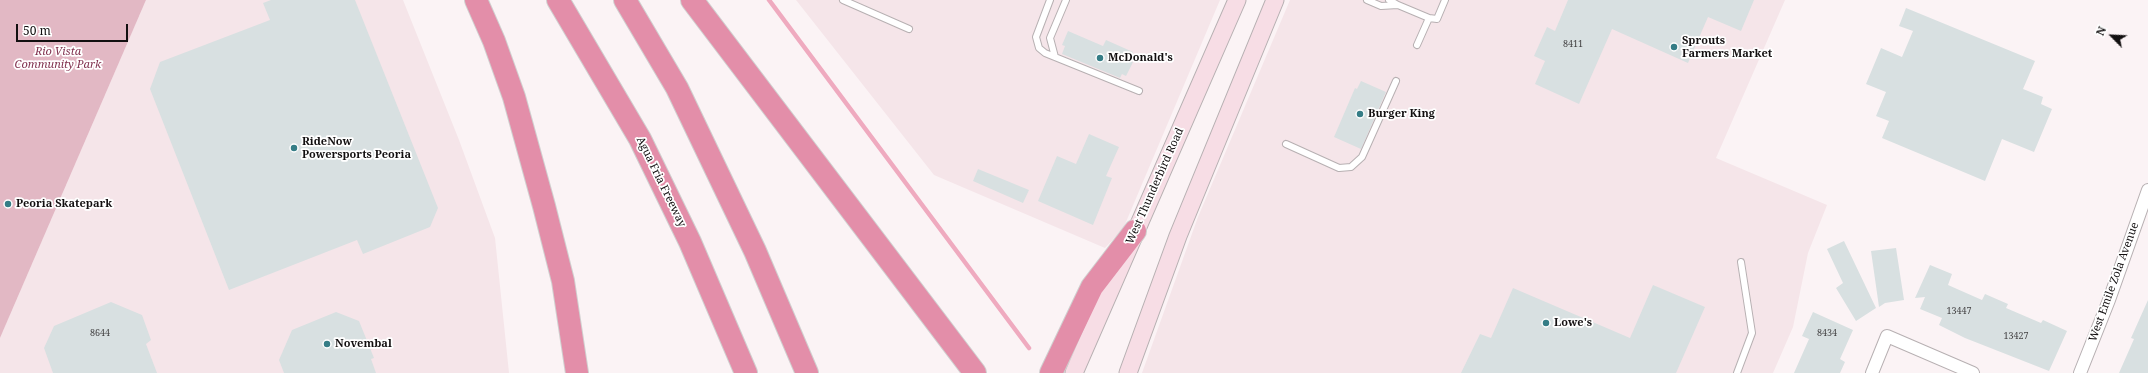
<!DOCTYPE html>
<html>
<head>
<meta charset="utf-8">
<style>
	body { margin:0 }
	#map { position:relative; width:2148px; height:373px; overflow:hidden; background:#fbf3f5; font-family:"Noto Serif",serif }
	canvas { display:block }
	.north { position:absolute; left:2092px; top:16px; width:40px; height:40px; -webkit-text-stroke:3px #fff; paint-order:stroke; rotate:294deg; font-size:11px; font-weight:700; line-height:16px; text-align:center; color:#120f10 }
	.north::after { content:''; display:block; margin:auto; width:14px; height:18px; background:#120f10; clip-path:polygon(50% 0,100% 100%,50% 72%,0 100%) }
	.scale { position:absolute; left:16px; top:24px; width:112px; height:18px; box-sizing:border-box; border:2px solid #120f10; border-top:0; padding-left:5px; font-size:12px; line-height:14px; white-space:nowrap; color:#120f10; -webkit-text-stroke:3px #fff; paint-order:stroke }
</style>
</head>
<body>
<div id="map">
<canvas width="2148" height="373"></canvas>
<div class="north">N</div>
<div class="scale">50 m</div>
</div>
<script>
const context = document.querySelector('canvas').getContext('2d');
context.lineJoin = 'round';
function fillPath(path, color) {
  context.fillStyle = color;
  context.fill(path, 'evenodd');
}
function shape(rows) {
  const path = new Path2D();
  for (const r of rows) {
    path.moveTo(r[0], r[1]);
    for (let i = 2; i < r.length; i += 2) path.lineTo(r[i], r[i + 1]);
  }
  return path;
}
function trace(path, color, width, dash) {
  context.strokeStyle = color;
  context.lineWidth = width;
  context.lineCap = dash ? 'butt' : 'round';
  context.setLineDash(dash || []);
  context.stroke(path);
}
function drawText(font, color, halo, rows, align = 'center') {
  context.font = font + ' "Noto Serif",serif';
  context.lineWidth = 3.5;
  context.setLineDash([]);
  context.textBaseline = 'middle';
  context.strokeStyle = halo;
  context.fillStyle = color;
  for (const [text, x, y, turn = 0] of rows) {
    context.save();
    context.translate(x, y);
    context.rotate((+turn || 0) * Math.PI / 180);
    context.textAlign = isNaN(turn) ? turn : align;
    if (halo) context.strokeText(text, 0, 0);
    context.fillText(text, 0, 0);
    context.restore();
  }
}
fillPath(shape([
	[146,0,403,0,459,140,495,238,509,373,0,373,0,338],
	[796,0,1220,0,1123,229,1105,248,934,175],
	[1290,0,1785,0,1716,158,1827,205,1808,253,1793,327,1773,373,1142,373,1198,217]
]), '#f5e5e9');
fillPath(shape([
	[0,0,146,0,0,338]
]), '#e2b8c4');
trace(shape([
	[769,0,1029,348]
]), '#efaabf', 4.5);
fillPath(shape([
	[271,0,355,0,438,208,430,227,363,254,357,240,229,290,150,89,160,62,270,20,263,3],
	[1568,0,1754,0,1741,31,1708,17,1688,63,1612,29,1579,104,1535,84,1545,61,1534,56,1547,27,1555,31],
	[1906,8,2035,61,2023,89,2043,97,2041,104,2052,109,2034,152,2002,139,1985,181,1882,138,1889,121,1876,116,1886,92,1866,84,1881,48,1902,57,1913,31,1899,26],
	[1068,31,1103,46,1106,40,1133,52,1130,61,1133,62,1126,76,1122,74,1120,78,1062,54,1065,46,1062,45],
	[1361,81,1386,92,1361,149,1334,137,1355,88,1357,89],
	[1089,134,1119,147,1106,176,1112,178,1093,225,1038,201,1057,156,1076,164],
	[978,169,1029,190,1023,203,973,181],
	[1844,241,1876,308,1856,321,1836,288,1843,283,1827,249],
	[1896,248,1904,300,1885,303,1879,307,1871,251],
	[1930,265,1952,274,1948,285,1982,300,1985,294,2008,304,2006,308,2041,323,2043,320,2067,331,2049,371,1965,338,1939,325,1942,318,1920,309,1925,297,1915,298],
	[1653,285,1705,307,1676,373,1461,373,1480,334,1491,338,1513,288,1630,338],
	[2148,300,2148,373,2119,373,2134,339,2131,338],
	[111,302,142,315,151,340,146,344,157,373,53,373,44,348,54,326],
	[336,312,359,321,374,358,371,359,376,373,284,373,279,360,292,330],
	[1813,312,1853,330,1840,359,1845,362,1840,373,1794,373,1809,339,1802,336]
]), '#d8e0e1');
const lane = shape([
	[843,0,909,29],
	[1050,0,1036,37,1039,48,1045,53,1139,91],
	[1367,0,1381,6,1398,5,1429,18,1437,19,1445,0],
	[1389,0,1398,5],
	[1417,45,1429,18],
	[1055,57,1050,38,1066,0],
	[1286,144,1339,168,1351,167,1362,157,1396,81],
	[1737,373,1752,333,1741,262]
]);
const street = shape([
	[1872,373,1887,336,1973,373],
	[2080,373,2109,300,2148,190]
]);
const secondary = shape([
	[1074,373,1237,0],
	[1128,373,1178,236,1275,0]
]);
const highway = shape([
	[476,0,494,41,514,97,544,206,563,281,577,373],
	[558,0,640,139,690,242,746,373],
	[625,0,677,88,755,251,807,373],
	[692,0,975,373],
	[1051,373,1092,287,1135,231]
]);
trace(lane, '#b7b0b2', 8);
trace(street, '#b7b0b2', 14);
trace(secondary, '#b7b0b2', 19);
trace(highway, '#d0cfcf', 24);
trace(lane, '#fff', 6);
trace(street, '#fff', 12);
trace(secondary, '#f7dde5', 17);
trace(highway, '#e38ea9', 22);
for (const [x, y, r, color] of [
	[1674,47,4,"#357d86"],
	[1100,58,4,"#357d86"],
	[1360,114,4,"#357d86"],
	[294,148,4,"#357d86"],
	[8,204,4,"#357d86"],
	[1546,323,4,"#357d86"],
	[327,344,4,"#357d86"]
]) {
  const dot = new Path2D();
  dot.arc(x, y, r, 0, 2 * Math.PI);
  context.fillStyle = color;
  context.fill(dot);
  trace(dot, '#fff', 1.5);
}
drawText('9px', '#444344', null, [
	["8411",1573,44],
	["13447",1959,311],
	["8644",100,333],
	["8434",1827,333],
	["13427",2016,336]
]);
drawText('bold 11px', '#120f10', '#fff', [
	["Sprouts",1682,41],
	["Farmers Market",1682,54],
	["McDonald's",1108,58],
	["Burger King",1368,114],
	["RideNow",302,142],
	["Powersports Peoria",302,155],
	["Peoria Skatepark",16,204],
	["Lowe's",1554,323],
	["Novembal",335,344]
], 'left');
drawText('italic 11px', '#80304e', '#fff', [
	["Rio Vista",58,52],
	["Community Park",58,65]
]);
drawText('11px', '#120f10', '#fff', [
	["Agua Fria Freeway",661,182,64],
	["West Thunderbird Road",1155,186,-66],
	["West Emile Zola Avenue",2114,282,-70]
]);
</script>
</body>
</html>
